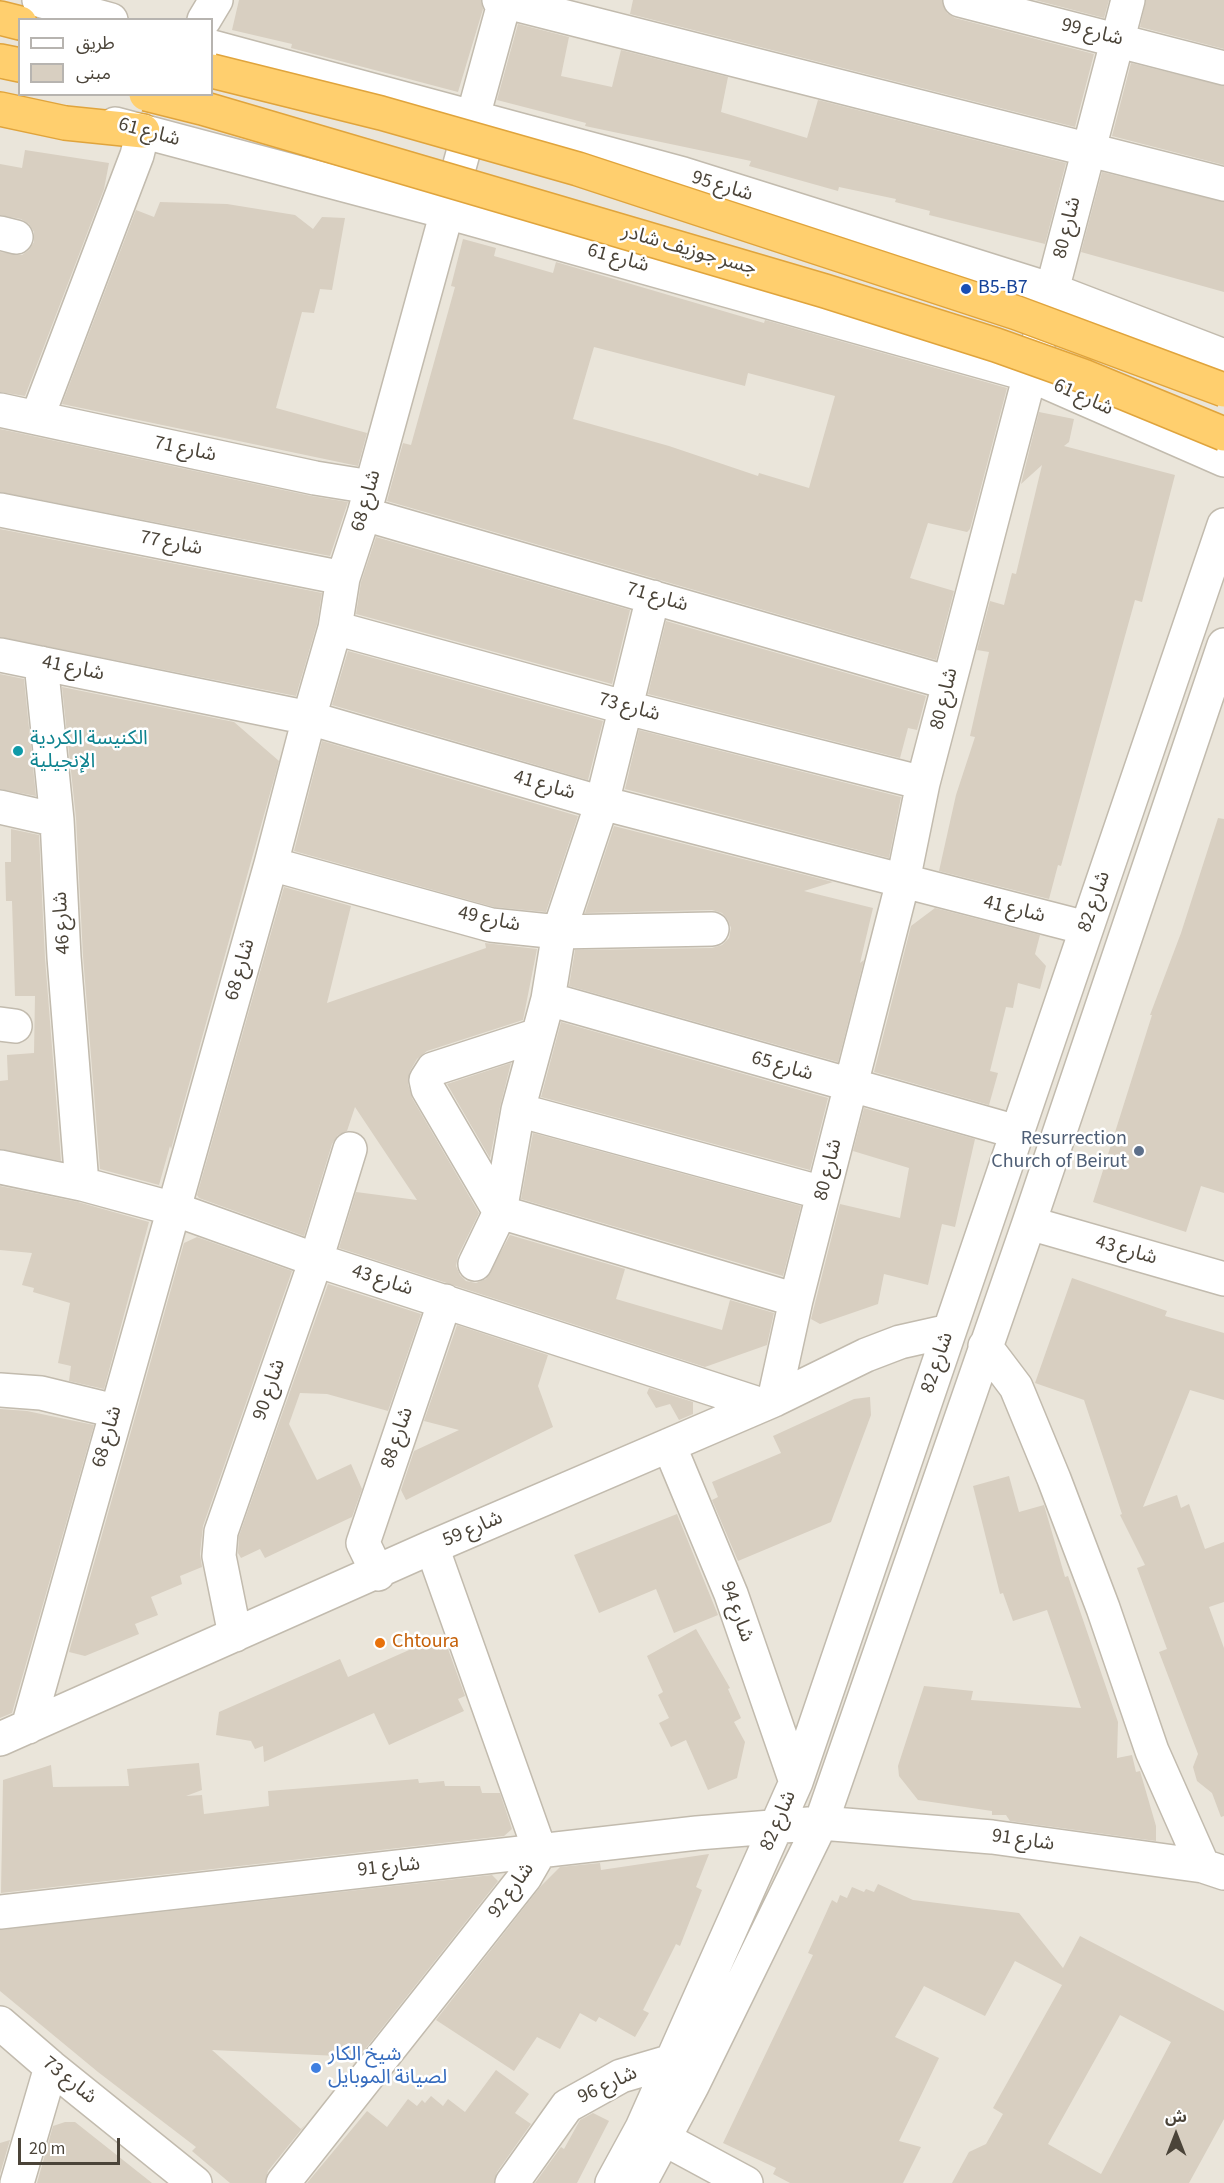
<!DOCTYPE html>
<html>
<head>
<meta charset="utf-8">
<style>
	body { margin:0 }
	#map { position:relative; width:1224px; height:2183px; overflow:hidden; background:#f6f3ec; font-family:"Source Sans 3","Noto Sans Arabic",sans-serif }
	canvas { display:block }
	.legend { position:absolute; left:18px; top:18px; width:195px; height:78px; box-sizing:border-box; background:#fff; border:2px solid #b7b4b0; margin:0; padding:8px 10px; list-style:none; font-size:18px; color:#4b4439 }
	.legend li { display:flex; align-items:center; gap:12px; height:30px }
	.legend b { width:30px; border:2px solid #b7b4b0 }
	.north { position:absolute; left:1146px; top:2105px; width:60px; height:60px; -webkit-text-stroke:4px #fff; paint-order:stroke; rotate:0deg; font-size:16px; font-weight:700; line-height:24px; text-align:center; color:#4b4439 }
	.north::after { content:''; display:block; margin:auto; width:21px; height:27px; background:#4b4439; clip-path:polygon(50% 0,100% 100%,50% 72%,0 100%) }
	.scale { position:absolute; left:18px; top:2138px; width:102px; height:27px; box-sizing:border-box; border:3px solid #4b4439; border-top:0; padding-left:8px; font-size:18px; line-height:21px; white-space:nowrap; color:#4b4439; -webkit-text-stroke:4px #fff; paint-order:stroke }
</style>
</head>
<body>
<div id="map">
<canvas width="1224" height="2183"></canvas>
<ul class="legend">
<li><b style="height:8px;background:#fff"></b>طريق</li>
<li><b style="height:16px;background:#d8cfc1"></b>مبنى</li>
</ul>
<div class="north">ش</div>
<div class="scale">20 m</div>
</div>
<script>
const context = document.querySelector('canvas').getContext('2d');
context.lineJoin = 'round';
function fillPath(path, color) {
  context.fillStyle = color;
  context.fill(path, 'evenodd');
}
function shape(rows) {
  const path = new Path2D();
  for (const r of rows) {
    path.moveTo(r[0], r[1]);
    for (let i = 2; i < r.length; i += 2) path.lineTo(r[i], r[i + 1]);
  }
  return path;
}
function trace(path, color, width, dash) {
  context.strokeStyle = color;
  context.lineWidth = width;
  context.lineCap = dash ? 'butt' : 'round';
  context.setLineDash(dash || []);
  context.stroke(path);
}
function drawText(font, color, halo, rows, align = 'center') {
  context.font = font + ' "Source Sans 3","Noto Sans Arabic",sans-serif';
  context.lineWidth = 5;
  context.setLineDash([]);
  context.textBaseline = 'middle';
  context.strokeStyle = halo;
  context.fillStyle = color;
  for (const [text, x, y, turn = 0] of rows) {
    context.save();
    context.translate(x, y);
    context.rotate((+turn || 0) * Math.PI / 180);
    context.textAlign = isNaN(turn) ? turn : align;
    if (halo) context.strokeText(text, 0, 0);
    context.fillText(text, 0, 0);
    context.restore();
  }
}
fillPath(shape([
	[0,0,1224,0,1224,2183,0,2183],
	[20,20,212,20,212,94,20,94]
]), '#eae5da');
fillPath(shape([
	[239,0,481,0,483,9,458,92,291,48,292,44,232,30],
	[633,0,942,0,947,13,955,18,1094,54,1075,127,630,14],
	[1035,0,1109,0,1104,18],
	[1146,0,1224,0,1224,49,1140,27],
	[518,24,569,37,561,76,612,87,621,50,728,77,721,112,807,138,818,100,1066,163,1045,244,929,215,930,211,895,202,896,199,839,187,838,191,749,166,751,161,585,126,586,123,497,100],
	[1131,63,1224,86,1224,165,1112,136],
	[25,150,109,163,104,189,25,396,0,392,0,252,22,255,29,250,34,242,34,232,29,224,21,219,0,215,0,164,22,168],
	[1102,172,1224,202,1224,292,1081,252],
	[160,202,227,204,295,215,313,229,322,217,345,218,332,290,320,289,314,313,302,312,276,408,367,433,358,466,62,404,136,210,154,217],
	[463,239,496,248,494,256,553,273,556,262,764,323,765,320,1007,388,970,529,967,532,928,523,910,578,954,591,936,660,387,501,403,443,411,445,455,287,451,286],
	[594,347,745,386,748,373,835,396,809,488,759,473,758,476,669,446,573,419],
	[1039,412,1074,419,1069,442,1064,446,1175,475,1142,602,1135,600,1061,866,1058,865,1049,899,939,871,956,795,975,737,970,736,989,652,977,650,990,601,1004,605,1012,573,1016,574,1042,465,1021,484],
	[0,429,311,496,348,502,330,556,0,492],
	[0,529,322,593,317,624,296,696,0,637],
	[376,537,630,610,612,684,356,614,361,582],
	[666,621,926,696,917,730,908,728,900,758,648,694],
	[348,651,603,721,588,780,332,705],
	[0,674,24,679,36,796,0,789],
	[62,687,234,722,279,761,171,1149,170,1146,159,1185,100,1169,83,956,76,818],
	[639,730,901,797,889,858,625,789],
	[322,741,578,816,546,912,494,907,294,851],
	[1218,818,1224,819,1224,1193,1201,1186,1186,1232,1093,1202,1152,1015,1150,1015,1181,933],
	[614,826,833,882,804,891,873,908,860,963,864,960,838,1062,569,986,575,950,712,948,722,945,729,938,731,928,728,920,722,913,712,910,585,913],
	[11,829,39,835,45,958,61,1161,0,1149,0,1081,8,1080,7,1055,34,1053,35,996,15,996,12,901,6,901,5,862,11,862],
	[284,887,351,906,327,1003,486,948,485,943,537,949,523,1020,427,1051,417,1059,410,1071,408,1084,412,1098,479,1213,458,1256,456,1266,460,1275,466,1281,476,1283,486,1279,510,1235,625,1269,616,1299,722,1330,730,1300,774,1313,767,1345,705,1367,339,1248,356,1192,417,1200,355,1107,347,1131,338,1135,332,1144,304,1236,199,1198,197,1195],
	[935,908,1040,935,1035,954,1046,966,1040,989,1018,983,1013,1008,1006,1007,990,1071,998,1073,989,1105,874,1072,911,926],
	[561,1022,828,1098,810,1170,541,1097],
	[511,1063,500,1107,490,1158,447,1084],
	[864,1108,975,1139,955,1227,942,1224,928,1285,884,1274,878,1304,820,1324,811,1319,840,1204,900,1218,909,1168,853,1151],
	[533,1133,801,1206,783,1276,521,1199],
	[0,1186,78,1202,149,1222,104,1389,69,1381,71,1366,58,1363,70,1303,33,1292,34,1288,22,1285,32,1253,0,1250],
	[197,1237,292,1271,203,1526,200,1554,202,1567,180,1576,182,1584,151,1597,158,1615,135,1624,139,1634,85,1656,69,1652,184,1243],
	[1072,1278,1167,1311,1165,1316,1224,1333,1224,1400,1190,1390,1143,1507,1177,1495,1181,1508,1189,1504,1205,1549,1224,1542,1224,1602,1209,1607,1224,1648,1224,1816,1221,1817,1212,1793,1197,1781,1193,1767,1198,1754,1159,1652,1167,1649,1137,1568,1145,1565,1120,1515,1122,1514,1084,1400,1035,1383],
	[328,1284,421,1314,388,1411,327,1394,300,1393,289,1424,317,1480,351,1464,362,1489,352,1517,265,1558,260,1549,241,1558,238,1553,239,1536],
	[457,1325,548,1355,538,1386,553,1427,406,1500,401,1490,414,1451,459,1430,424,1421],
	[649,1388,693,1402,693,1414,679,1420,670,1404,656,1408,647,1393],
	[870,1397,871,1415,831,1522,738,1561,712,1500,718,1497,712,1482,781,1453,773,1436,854,1399],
	[0,1409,27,1411,94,1425,12,1713,0,1718],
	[1009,1476,1019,1512,1044,1505,1065,1577,1068,1576,1118,1722,1117,1758,1132,1755,1136,1772,1140,1771,1156,1826,1156,1841,1010,1821,1006,1815,992,1815,992,1811,918,1800,899,1776,898,1766,924,1686,973,1691,971,1700,1081,1708,1047,1610,1013,1621,1003,1593,1000,1594,973,1486],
	[677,1514,718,1615,674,1633,656,1589,599,1613,574,1555],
	[696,1629,730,1688,728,1689,741,1718,734,1722,745,1742,737,1778,708,1790,686,1740,671,1747,659,1723,669,1718,658,1695,663,1692,647,1656],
	[443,1635,465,1696,458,1699,464,1711,389,1745,374,1713,264,1762,263,1746,255,1749,251,1741,216,1735,219,1712,340,1659,348,1677],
	[199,1763,202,1790,186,1796,202,1795,204,1814,269,1806,268,1791,418,1779,419,1783,444,1781,445,1786,480,1786,482,1793,500,1793,512,1829,504,1836,1,1893,3,1780,51,1765,53,1787,129,1786,127,1769],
	[709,1854,696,1887,702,1890,680,1946,676,1944,643,2010,649,2013,635,2037,599,2017,596,2022,580,2013,560,2049,537,2037,514,2071,436,2020,541,1886,560,1867,600,1863,601,1870],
	[492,1875,498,1881,359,2057,212,2050,301,2129,305,2125,268,2171,265,2183,230,2183,192,2151,196,2147,98,2072,0,1991,0,1930],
	[878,1884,913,1900,1019,1913,1063,1968,1080,1936,1224,2011,1224,2119,1189,2183,952,2183,969,2152,986,2144,1003,2114,993,2108,1062,1985,1015,1961,985,2016,924,1986,895,2037,939,2058,899,2141,921,2147,903,2183,790,2183,773,2174,776,2168,723,2143,813,1955,808,1953,832,1900,837,1903,840,1895,847,1898,852,1887,864,1892,866,1889,874,1892],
	[1120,2015,1171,2042,1101,2174,1048,2144],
	[496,2070,529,2094,515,2113,531,2124,497,2172,494,2183,307,2183,367,2111,387,2127,408,2099,417,2106,422,2100,425,2103,431,2096,443,2106,448,2099,465,2112],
	[593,2113,609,2121,577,2183,535,2183,561,2147,564,2149,580,2120],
	[65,2122,75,2122,152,2183,37,2183,53,2126],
	[10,2140,0,2174,0,2143]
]), '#d8cfc1');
const minor = shape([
	[39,0,111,20],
	[499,0,1224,184],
	[960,0,1224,68],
	[204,20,216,0],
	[212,47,683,174,1052,290,1224,356],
	[115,124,465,217,1030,375,1224,460],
	[0,233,16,237],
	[0,410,315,478,371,487],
	[37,418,137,155,143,131],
	[0,510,343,578],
	[364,514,949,683],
	[335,628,627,708,923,783],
	[0,655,309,718,602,803,1086,928],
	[41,663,57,820,64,957,82,1184],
	[0,807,57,820],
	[271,864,491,925,559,932,712,929],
	[548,999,1017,1132],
	[0,1024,15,1026],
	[538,1035,433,1069,426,1080,428,1089,500,1212,796,1300],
	[518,1110,823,1193],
	[0,1167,82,1184,174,1209,316,1260,762,1405],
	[1029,1223,1224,1279],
	[475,1264,500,1212,518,1110,548,999,559,932,602,803,653,597],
	[985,1346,1016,1387,1054,1479,1103,1608,1152,1751,1203,1866],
	[0,1390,41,1393,115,1411],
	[774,1400,796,1300,903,881,923,783,1128,0],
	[669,1445,731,1594,796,1782],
	[378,1574,363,1543,445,1301],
	[235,1635,219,1556,221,1532,316,1260,350,1149],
	[28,1727,271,864,309,718,335,628,343,578,364,514,505,0],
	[0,1739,432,1547,774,1400,866,1355,900,1342,949,1331],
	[0,1912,697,1833,821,1823,992,1837,1203,1866,1224,1873],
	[0,2023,51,2067,195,2183],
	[644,2128,746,2183],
	[17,2183,51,2067],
	[283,2183,525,1877,540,1851,432,1547],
	[512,2183,567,2106,621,2076,672,2061],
	[612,2183,642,2128,796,1782,1224,525],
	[640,2183,692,2086,821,1823,1029,1223,1224,645]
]);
const highway = shape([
	[0,18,20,23],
	[0,61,20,65],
	[0,109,65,123,143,131]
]);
trace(minor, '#c2bbae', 36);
trace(highway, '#e0a43c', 36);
trace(minor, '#fff', 33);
trace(highway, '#ffcf6e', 33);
const highwayBridge = shape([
	[212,71,381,113,578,169,1017,313,1224,390],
	[146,94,202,108,825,291,996,345,1083,376,1224,434]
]);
trace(highwayBridge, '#e0a43c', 36, []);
trace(highwayBridge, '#ffcf6e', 33);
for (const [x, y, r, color] of [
	[966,289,6,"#1a4fb4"],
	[18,751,6,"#0f9aa8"],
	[1139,1151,6,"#5c6f8a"],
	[380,1643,6,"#e8710a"],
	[316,2068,6,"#3f7fe0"]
]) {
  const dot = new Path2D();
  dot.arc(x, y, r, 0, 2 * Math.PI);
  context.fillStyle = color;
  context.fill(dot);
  trace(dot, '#fff', 2);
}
drawText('20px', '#4b4439', '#fff', [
	["شارع 99",1092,33,14],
	["شارع 61",149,133,15],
	["شارع 95",722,187,17],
	["شارع 80",1068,228,-76],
	["جسر جوزيف شادر",689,251,16],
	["شارع 61",618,259,15],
	["شارع 61",1083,398,24],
	["شارع 71",185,450,12],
	["شارع 68",367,501,-74],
	["شارع 77",171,544,11],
	["شارع 71",657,598,16],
	["شارع 41",73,669,12],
	["شارع 80",945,699,-76],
	["شارع 73",629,708,15],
	["شارع 41",544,786,16],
	["شارع 82",1095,902,-71],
	["شارع 41",1014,910,14],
	["شارع 49",489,920,12],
	["شارع 46",63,923,-93],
	["شارع 68",241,970,-74],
	["شارع 65",782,1067,16],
	["شارع 80",829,1170,-76],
	["شارع 43",1126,1251,16],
	["شارع 43",382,1281,18],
	["شارع 82",938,1363,-71],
	["شارع 90",270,1390,-71],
	["شارع 68",108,1437,-74],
	["شارع 88",398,1438,-71],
	["شارع 59",473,1530,-23],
	["شارع 94",736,1612,70],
	["شارع 82",779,1821,-67],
	["شارع 91",1023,1841,8],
	["شارع 91",389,1868,-6],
	["شارع 92",512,1891,-54],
	["شارع 73",69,2081,39],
	["شارع 96",608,2086,-25]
]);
drawText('20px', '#164399', '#fff', [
	["B5-B7",978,289]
], 'left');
drawText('20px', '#0d838f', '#fff', [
	["الكنيسة الكردية",30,740],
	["الإنجيلية",30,763]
], 'left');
drawText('20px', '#4e5e75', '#fff', [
	["Resurrection",1127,1140],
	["Church of Beirut",1127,1163]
], 'right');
drawText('20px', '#c56008', '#fff', [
	["Chtoura",392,1643]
], 'left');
drawText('20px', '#366cbe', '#fff', [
	["شيخ الكار",328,2056],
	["لصيانة الموبايل",328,2079]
], 'left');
</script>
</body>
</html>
